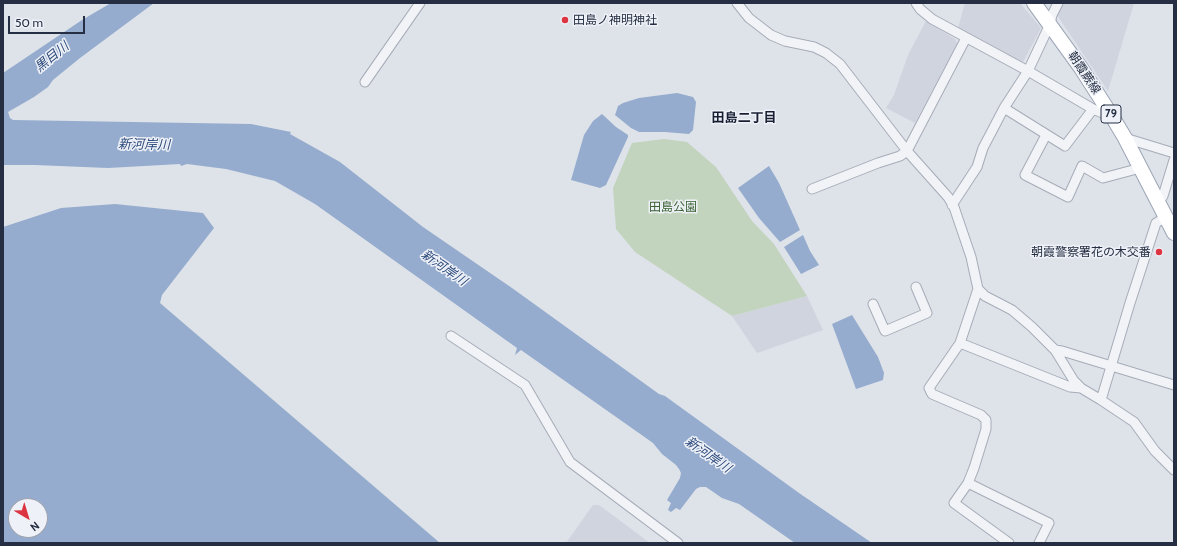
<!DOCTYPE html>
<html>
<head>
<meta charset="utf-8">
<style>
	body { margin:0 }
	#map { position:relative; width:1177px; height:546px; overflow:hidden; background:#dee2e9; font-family:Cabin,sans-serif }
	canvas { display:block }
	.frame { position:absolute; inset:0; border:4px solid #252e42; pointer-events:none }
	.north { position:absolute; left:8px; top:498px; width:40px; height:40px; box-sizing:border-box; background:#eef1f7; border:1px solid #9ea3af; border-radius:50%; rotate:142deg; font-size:11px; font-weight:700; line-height:16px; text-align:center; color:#252e42 }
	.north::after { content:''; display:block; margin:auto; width:14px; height:18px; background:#dd3442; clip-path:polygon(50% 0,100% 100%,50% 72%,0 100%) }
	.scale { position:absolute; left:8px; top:16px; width:77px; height:18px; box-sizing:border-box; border:2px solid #252e42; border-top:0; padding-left:5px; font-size:12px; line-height:14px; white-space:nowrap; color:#252e42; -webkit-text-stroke:3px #eef1f7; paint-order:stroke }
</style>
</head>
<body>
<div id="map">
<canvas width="1177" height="546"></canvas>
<div class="frame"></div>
<div class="north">N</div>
<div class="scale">50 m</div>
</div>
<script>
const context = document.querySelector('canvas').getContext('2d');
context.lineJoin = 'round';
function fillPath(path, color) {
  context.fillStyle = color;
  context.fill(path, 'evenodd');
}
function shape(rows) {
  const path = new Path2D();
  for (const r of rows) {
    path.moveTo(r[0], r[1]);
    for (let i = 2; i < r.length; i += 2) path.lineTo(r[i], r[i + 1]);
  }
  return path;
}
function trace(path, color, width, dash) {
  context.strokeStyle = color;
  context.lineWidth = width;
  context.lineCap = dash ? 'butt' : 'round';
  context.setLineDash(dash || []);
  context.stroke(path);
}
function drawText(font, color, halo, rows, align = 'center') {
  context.font = font + ' Cabin,"Noto Sans JP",sans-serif';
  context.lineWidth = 3;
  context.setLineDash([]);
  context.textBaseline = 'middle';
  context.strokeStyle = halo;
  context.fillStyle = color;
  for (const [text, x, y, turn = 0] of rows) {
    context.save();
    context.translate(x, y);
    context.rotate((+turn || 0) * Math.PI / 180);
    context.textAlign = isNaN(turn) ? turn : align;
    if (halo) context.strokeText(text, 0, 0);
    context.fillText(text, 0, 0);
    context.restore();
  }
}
fillPath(shape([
	[965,3,1020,3,1041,28,1022,64,958,28],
	[1062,3,1134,3,1108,91,1057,15],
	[926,21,955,39,957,44,915,123,886,108,894,95,908,55],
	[807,296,823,330,757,353,732,316],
	[593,505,599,505,650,543,566,543]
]), '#d0d4df');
fillPath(shape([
	[664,139,687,142,716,167,752,221,774,244,807,296,732,316,635,252,616,229,613,188,632,143]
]), '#c2d4be');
fillPath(shape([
	[111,3,154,3,80,58,53,80,48,87,34,97,8,112,10,118,13,120,251,124,291,132,290,134,340,162,423,227,512,288,659,394,665,396,799,493,872,543,795,543,739,504,722,498,706,487,700,487,696,489,680,510,676,508,671,512,668,510,671,503,667,500,680,478,681,473,679,469,676,465,662,454,653,443,521,350,515,355,517,348,315,204,275,181,226,169,187,164,181,166,180,164,108,168,35,165,3,165,3,73,82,20],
	[677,93,693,97,696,102,693,130,689,134,665,132,639,132,631,128,615,115,618,106,623,103,639,98],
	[602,114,616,127,628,135,628,137,606,185,600,188,571,180,584,135,593,121],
	[769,166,779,183,800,230,780,242,759,218,738,188],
	[115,204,203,213,214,228,162,295,160,303,440,543,3,543,3,227,61,208],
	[16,506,40,506,40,530,16,530],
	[803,235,810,251,819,265,801,274,784,247],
	[852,315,878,357,884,373,883,380,856,389,832,324]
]), '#95acce');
const minor = shape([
	[737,3,749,18,771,35,785,41,814,47,826,53,840,64,907,151,948,197,954,207,971,257,978,289,985,296,1012,310,1032,327,1055,350,1074,381,1081,388,1101,400,1134,422,1155,451,1174,470],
	[916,3,920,9,932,19,1028,71,1093,109,1112,117],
	[365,82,420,3],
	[1004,108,1065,146,1093,109],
	[1046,135,1025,175,1068,197,1082,166,1103,178,1133,170,1139,166],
	[1125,138,1174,153],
	[812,189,878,163,900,156,907,151,966,38],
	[1158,202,1163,196,1174,160],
	[952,205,977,167,983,148,1004,108,1028,71,1050,24,1052,15,1058,3],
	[978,289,960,343,929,388,932,394,981,415,986,420,986,429,974,468,968,483,954,503,1009,543],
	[873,304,885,331,927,313,916,287],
	[451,336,525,385,570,462,678,543],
	[960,343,1070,387,1081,388],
	[1055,350,1062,351,1174,385],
	[1101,400,1130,303,1156,223,1166,217],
	[968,483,1049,523,1039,543]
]);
const primary = shape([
	[1034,3,1081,68,1113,118,1125,138,1174,233]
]);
trace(minor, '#a6acb7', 11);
trace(primary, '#9ca5b6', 16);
trace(minor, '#f1f3f7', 9);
trace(primary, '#fff', 14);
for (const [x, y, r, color] of [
	[565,20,4,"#dd3442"],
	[1159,252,4,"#dd3442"]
]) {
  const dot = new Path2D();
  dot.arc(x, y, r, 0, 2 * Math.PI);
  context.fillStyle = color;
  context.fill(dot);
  trace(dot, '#eef1f7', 1.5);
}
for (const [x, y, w] of [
	[1111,114,20]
]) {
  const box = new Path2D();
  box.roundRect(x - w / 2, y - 9, w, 18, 3);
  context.fillStyle = '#eef1f7';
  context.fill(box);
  trace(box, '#252e42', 1);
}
drawText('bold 11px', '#252e42', null, [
	["79",1111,114]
]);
drawText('12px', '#252e42', '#eef1f7', [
	["田島ノ神明神社",573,20],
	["朝霞警察署花の木交番",1151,252,"right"]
], 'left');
drawText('12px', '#252e42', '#eef1f7', [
	["朝霞蕨線",1084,73,56]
]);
drawText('12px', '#375f31', '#eef1f7', [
	["田島公園",673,207]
]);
drawText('italic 13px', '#2b497b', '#eef1f7', [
	["黒目川",52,57,-39],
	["新河岸川",144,145,1],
	["新河岸川",444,268,35],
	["新河岸川",708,455,35]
]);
drawText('bold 13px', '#181f33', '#eef1f7', [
	["田島二丁目",744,118]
]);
</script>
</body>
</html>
